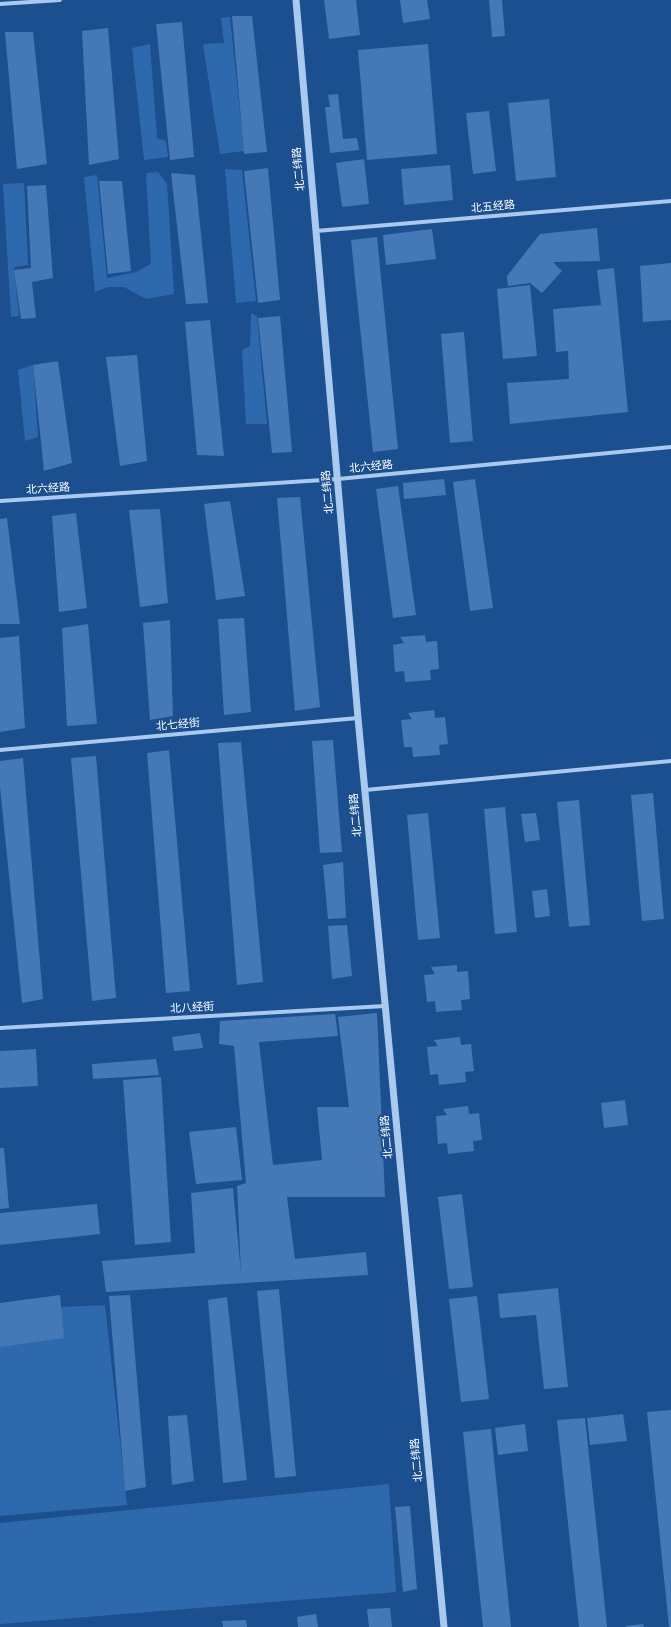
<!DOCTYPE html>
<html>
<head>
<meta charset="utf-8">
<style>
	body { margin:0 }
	canvas { display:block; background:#1b4f8f }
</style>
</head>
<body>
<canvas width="671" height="1627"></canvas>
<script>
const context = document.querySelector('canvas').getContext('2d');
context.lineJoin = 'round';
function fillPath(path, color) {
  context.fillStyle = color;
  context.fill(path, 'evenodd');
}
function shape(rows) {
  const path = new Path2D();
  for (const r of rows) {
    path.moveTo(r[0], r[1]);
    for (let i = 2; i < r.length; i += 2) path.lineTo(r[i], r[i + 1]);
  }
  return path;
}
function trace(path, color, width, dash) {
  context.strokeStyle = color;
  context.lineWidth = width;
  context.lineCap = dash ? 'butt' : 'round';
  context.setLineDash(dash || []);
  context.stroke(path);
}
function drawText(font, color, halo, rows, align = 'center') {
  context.font = font + ' "Fira Sans","Noto Sans SC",sans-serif';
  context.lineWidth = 4;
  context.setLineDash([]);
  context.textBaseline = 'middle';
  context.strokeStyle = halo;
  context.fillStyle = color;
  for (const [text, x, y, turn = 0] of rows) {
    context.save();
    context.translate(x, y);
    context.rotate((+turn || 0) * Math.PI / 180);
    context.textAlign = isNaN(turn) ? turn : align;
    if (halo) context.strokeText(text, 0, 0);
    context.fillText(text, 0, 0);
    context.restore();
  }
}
fillPath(shape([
	[230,17,244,151,220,154,203,44,224,43,221,18],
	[150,44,157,138,166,141,168,157,144,160,132,48],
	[225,169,242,170,256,301,236,303],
	[158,172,167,184,174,294,146,299,124,287,108,287,95,292,84,177,97,175,107,278,136,272,151,264,146,173],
	[24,183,28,265,14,267,19,316,11,317,3,184],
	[251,313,257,316,267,424,246,424,242,350,250,346],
	[33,365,38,437,25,441,18,370],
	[105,1305,127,1505,0,1516,0,1310],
	[389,1484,396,1592,0,1624,0,1523]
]), '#2e69ad');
fillPath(shape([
	[324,0,356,0,360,35,329,39],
	[400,0,427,0,430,19,403,23],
	[489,0,502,0,505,36,492,37],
	[232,16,252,16,267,152,244,154],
	[182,22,194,157,170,160,156,24],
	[108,28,119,159,89,165,82,31],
	[5,32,33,32,47,164,17,169],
	[428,44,437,154,367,160,358,50],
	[338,94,343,139,357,138,359,150,330,153,325,107,330,107,328,95],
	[549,99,556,177,516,181,508,103],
	[489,111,496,171,473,174,466,113],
	[364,159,369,204,342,207,336,163],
	[450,165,453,200,404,205,401,169],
	[268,168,280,300,258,303,244,171],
	[171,173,195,175,208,303,186,304],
	[99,181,122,181,131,271,108,274],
	[46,185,53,278,32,282,36,318,21,319,14,270,31,268,27,186],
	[597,228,600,261,553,262,562,271,542,293,530,283,508,286,507,276,540,234],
	[432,229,436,259,386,265,383,235],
	[377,237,398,449,373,452,351,240],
	[671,263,671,320,643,322,640,266],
	[614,268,628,412,510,424,507,383,569,379,568,351,556,352,553,309,601,305,597,270],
	[530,285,537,356,503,359,497,289],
	[280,316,292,452,272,453,258,318],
	[210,320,224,456,197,455,185,322],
	[464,332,473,441,450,443,441,334],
	[137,355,147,461,120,466,106,357],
	[58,361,72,463,44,471,33,365],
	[444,479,446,495,404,499,403,483],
	[475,479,493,608,470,611,453,482],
	[398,486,416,615,393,618,376,489],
	[300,497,320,707,295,711,277,498],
	[230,501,245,596,216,600,204,504],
	[160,509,168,603,140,607,129,510],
	[76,513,87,608,59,612,52,516],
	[7,518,20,624,0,624,0,519],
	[244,618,251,712,224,715,218,619],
	[170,620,173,716,150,720,143,623],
	[88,624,97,724,67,726,62,628],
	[425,635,426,642,437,641,439,669,430,670,431,680,405,682,404,671,395,672,393,645,404,643,400,637],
	[19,636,25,728,0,732,0,638],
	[434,710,435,718,445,717,448,744,439,745,440,755,413,757,412,747,404,747,401,720,412,719,408,713],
	[333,740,342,852,320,853,312,741],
	[241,742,263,982,237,985,218,743],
	[169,750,190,991,166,993,147,753],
	[96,756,116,998,92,1001,71,758],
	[23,758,43,999,22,1003,0,787,0,761],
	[653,793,664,919,642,921,631,795],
	[579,800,590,925,569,927,557,802],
	[505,807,517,932,495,934,484,809],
	[428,813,440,938,418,940,407,815],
	[536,813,540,840,525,842,521,814],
	[343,862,346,918,328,919,323,865],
	[547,889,550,916,535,918,532,891],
	[347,925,352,976,332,979,328,926],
	[457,965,457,972,468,971,470,999,461,1000,462,1010,436,1012,435,1001,427,1002,424,975,435,974,431,967],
	[377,1013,385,1197,287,1197,295,1259,366,1252,368,1275,106,1292,102,1261,195,1253,191,1193,233,1188,241,1273,237,1186,246,1183,234,1046,219,1044,220,1021,335,1014,338,1036,259,1042,273,1165,322,1160,317,1107,349,1107,338,1017],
	[200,1033,203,1048,174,1051,172,1037],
	[460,1037,461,1045,471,1044,474,1071,465,1072,466,1082,439,1085,438,1074,430,1075,427,1047,438,1046,434,1040],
	[36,1049,38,1086,0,1088,0,1051],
	[156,1059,159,1075,93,1079,92,1064],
	[161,1077,171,1242,135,1245,123,1080],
	[625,1100,628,1125,604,1128,601,1103],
	[468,1106,469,1114,479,1113,482,1140,473,1141,474,1151,448,1154,447,1143,438,1144,436,1116,447,1115,443,1109],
	[236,1127,242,1180,196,1184,189,1132],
	[0,1148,4,1148,9,1208,0,1209],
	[462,1194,473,1287,449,1289,438,1197],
	[97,1204,100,1234,0,1245,0,1213],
	[558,1288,568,1387,544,1389,536,1315,500,1318,498,1294],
	[279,1289,296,1476,275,1478,257,1291],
	[60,1295,64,1338,0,1347,0,1303],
	[130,1295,146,1487,125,1491,109,1296],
	[477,1296,489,1399,461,1402,449,1299],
	[227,1297,247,1480,223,1483,208,1300],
	[671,1410,671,1627,669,1627,647,1412],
	[623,1414,627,1441,590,1445,587,1418],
	[187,1415,194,1481,172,1485,168,1416],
	[585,1418,607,1627,579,1627,557,1420],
	[525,1424,528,1451,498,1455,495,1428],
	[491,1429,511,1627,483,1627,463,1432],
	[410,1506,417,1589,403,1592,395,1507],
	[390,1608,392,1627,369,1627,367,1609],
	[316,1614,318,1627,298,1627,297,1617],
	[246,1620,247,1627,223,1627,222,1621],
	[643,1624,644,1627,626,1627,626,1626]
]), '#4478b7');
trace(shape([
	[0,4,60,0],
	[316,231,671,201],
	[0,501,338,479,671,447],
	[0,750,358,718],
	[365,790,671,761],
	[0,1028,385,1006]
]), '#a9c9ee', 4);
trace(shape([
	[296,0,358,718,444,1627]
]), '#a9c9ee', 7);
drawText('11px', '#fff', '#1b4f8f', [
	["北二纬路",299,169,-95],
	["北五经路",493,207,-5],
	["北六经路",371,467,-6],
	["北六经路",48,489,-4],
	["北二纬路",328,492,-95],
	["北七经街",178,725,-5],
	["北二纬路",356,815,-95],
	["北八经街",192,1008,-3],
	["北二纬路",387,1137,-95],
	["北二纬路",417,1460,-95]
]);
</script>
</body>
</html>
